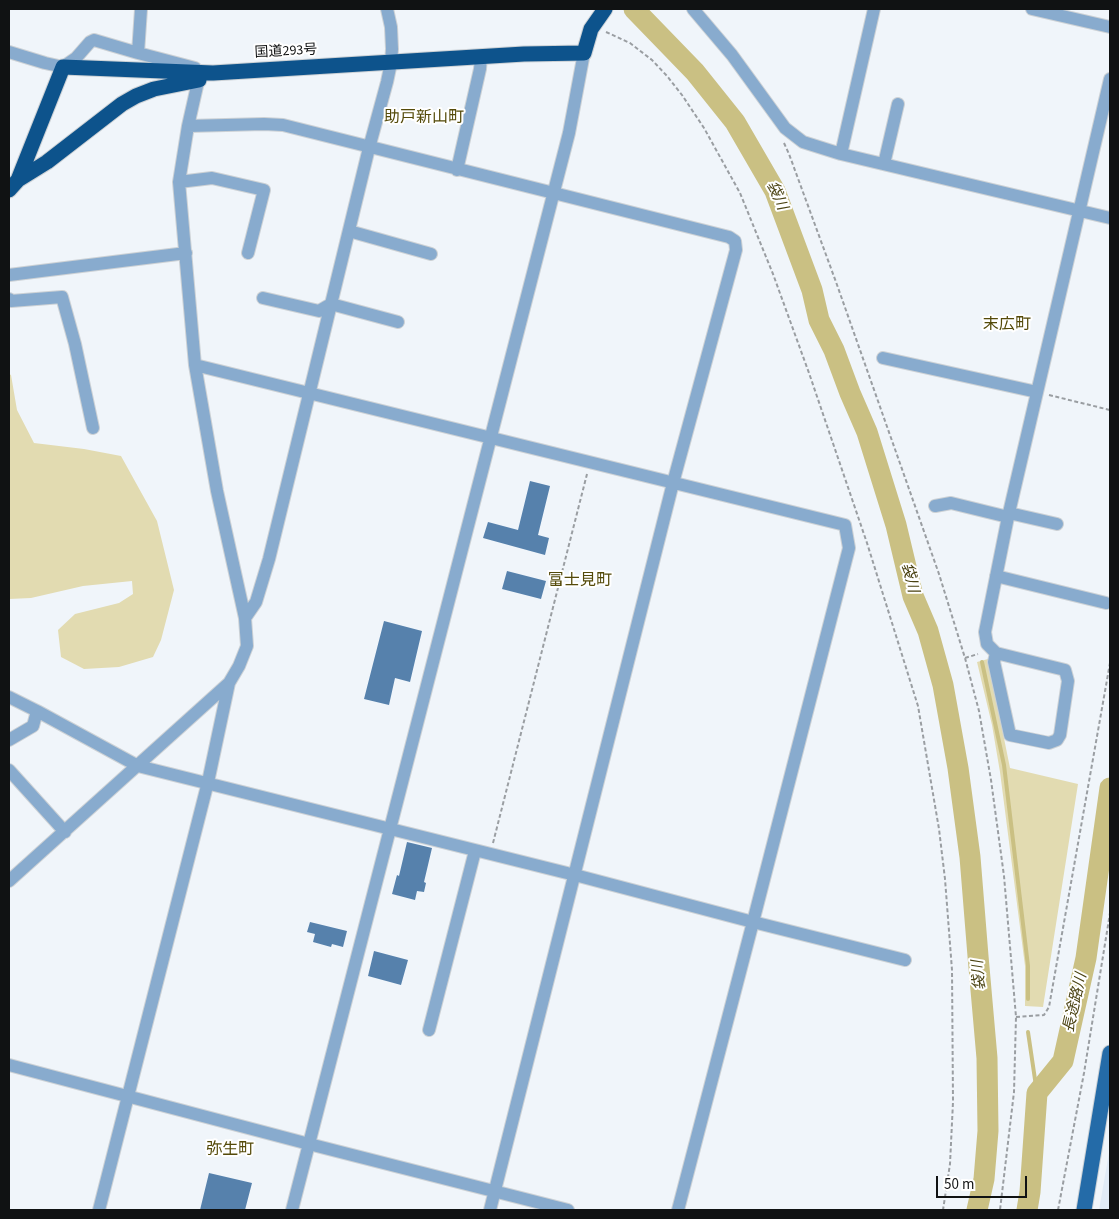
<!DOCTYPE html>
<html>
<head>
<meta charset="utf-8">
<style>
	body { margin:0 }
	#map { position:relative; width:1119px; height:1219px; overflow:hidden; background:#f0f5fa; font-family:"Source Sans 3",sans-serif }
	canvas { display:block }
	.frame { position:absolute; inset:0; border:10px solid #101213; pointer-events:none }
	.scale { position:absolute; left:936px; top:1176px; width:91px; height:22px; box-sizing:border-box; border:2px solid #101213; border-top:0; padding-left:6px; font-size:15px; line-height:18px; white-space:nowrap; color:#101213; -webkit-text-stroke:4px #fff; paint-order:stroke }
</style>
</head>
<body>
<div id="map">
<canvas width="1119" height="1219"></canvas>
<div class="frame"></div>
<div class="scale">50 m</div>
</div>
<script>
const context = document.querySelector('canvas').getContext('2d');
context.lineJoin = 'round';
function fillPath(path, color) {
  context.fillStyle = color;
  context.fill(path, 'evenodd');
}
function shape(rows) {
  const path = new Path2D();
  for (const r of rows) {
    path.moveTo(r[0], r[1]);
    for (let i = 2; i < r.length; i += 2) path.lineTo(r[i], r[i + 1]);
  }
  return path;
}
function trace(path, color, width, dash) {
  context.strokeStyle = color;
  context.lineWidth = width;
  context.lineCap = dash ? 'butt' : 'round';
  context.setLineDash(dash || []);
  context.stroke(path);
}
function drawText(font, color, halo, rows, align = 'center') {
  context.font = font + ' "Source Sans 3","Noto Sans JP",sans-serif';
  context.lineWidth = 4;
  context.setLineDash([]);
  context.textBaseline = 'middle';
  context.strokeStyle = halo;
  context.fillStyle = color;
  for (const [text, x, y, turn = 0] of rows) {
    context.save();
    context.translate(x, y);
    context.rotate((+turn || 0) * Math.PI / 180);
    context.textAlign = isNaN(turn) ? turn : align;
    if (halo) context.strokeText(text, 0, 0);
    context.fillText(text, 0, 0);
    context.restore();
  }
}
fillPath(shape([
	[1110,1147,1110,1210,1099,1210]
]), '#e1ebf6');
fillPath(shape([
	[9,374,11,375,17,410,34,443,84,449,121,456,157,521,174,590,161,640,153,657,119,667,84,669,61,657,58,630,75,614,119,603,133,594,132,581,83,586,31,598,9,599],
	[988,659,1010,768,1078,784,1043,1007,1025,1006,1025,966,1000,772,992,725,977,662]
]), '#e2dbb1');
trace(shape([
	[982,662,1004,765,1028,966,1028,999],
	[1028,1032,1037,1093]
]), '#cac083', 4);
trace(shape([
	[634,9,695,72,735,122,775,191,812,290,819,320,834,350,850,393,867,432,896,525,913,596,928,631,943,685,958,768,970,857,978,956,987,1058,988,1131,984,1179,977,1210],
	[1027,1210,1030,1192,1037,1093,1063,1061,1086,958,1110,788]
]), '#cac083', 21);
fillPath(shape([
	[530,481,550,486,538,535,549,538,545,555,483,538,488,522,518,530],
	[507,571,546,581,541,599,502,589],
	[384,621,422,631,410,682,395,678,389,705,364,699],
	[407,842,432,848,424,882,426,883,424,892,417,891,415,900,392,894,397,875,399,876],
	[310,922,347,931,343,947,332,944,331,947,313,942,315,934,307,932],
	[374,951,408,960,401,985,368,976],
	[209,1173,252,1183,245,1210,200,1210]
]), '#5681ac');
const minor = shape([
	[693,9,732,55,785,128,803,142,841,154,1110,218],
	[1032,9,1110,27],
	[9,52,45,63,63,67,76,58,90,42,94,40,138,53,195,68,200,73,188,126,179,182,195,365,217,491,245,618,247,646,239,666,229,683,9,881],
	[138,53,141,9],
	[188,126,264,124,283,125,729,237,735,241,736,250,673,483,490,1210],
	[841,154,874,9],
	[884,164,898,104],
	[457,170,480,69,481,57],
	[179,182,212,178,264,190,248,253],
	[349,231,431,254],
	[9,275,186,253],
	[263,298,319,311,331,304,398,322],
	[9,299,11,301,62,297,75,344,93,428],
	[883,358,1037,392],
	[195,365,845,525,849,548,753,922,905,960],
	[935,506,951,503,1008,517],
	[1009,513,1057,524],
	[996,576,1106,603],
	[245,618,256,602,269,559,369,148,387,82,391,63,392,49,391,27,387,9],
	[996,653,994,662,1010,735,1049,743,1057,740,1060,735,1068,681,1065,670,996,653,987,644,985,632,1008,517,1110,79],
	[9,697,37,711,138,766,575,875,753,922,678,1210],
	[9,740,33,726,37,711],
	[9,770,65,832],
	[429,1030,475,851],
	[9,1065,309,1144,568,1210],
	[99,1210,208,782,229,683],
	[292,1210,569,133,584,53]
]);
const major = shape([
	[1084,1210,1110,1053]
]);
const highway = shape([
	[18,180,47,162,122,104,136,96,154,89,199,80],
	[9,190,18,180,63,67,213,73,524,54,584,53,591,29,605,9]
]);
trace(minor, '#ccd1d5', 14);
trace(major, '#ccd1d5', 17);
trace(highway, '#ccd1d5', 17);
trace(shape([
	[606,32,630,43,652,60,667,76,682,95,704,128,740,193,773,274,809,373,867,543,918,706,939,829,945,879,952,970,953,1102,950,1164,943,1210],
	[784,143,789,154,836,282,939,574,965,658,979,711,991,780,1004,876,1016,1017,1014,1092,1000,1210],
	[1049,395,1110,410],
	[965,658,978,654],
	[493,843,587,474],
	[1016,1017,1044,1015,1049,1007,1110,663],
	[1058,1210,1084,1073,1110,913]
]), '#9a9ea2', 2, [4, 2.5]);
trace(minor, '#88abce', 12);
trace(major, '#246ba8', 15);
trace(highway, '#0d538c', 15);
drawText('14px', '#101213', '#fff', [
	["国道293号",286,52,-3]
]);
drawText('italic 15px', '#4a4212', '#fff', [
	["袋川",776,196,66],
	["袋川",909,578,76],
	["袋川",980,975,-95],
	["長途路川",1076,1003,-77]
]);
drawText('16px', '#544a09', '#fff', [
	["助戸新山町",424,118],
	["末広町",1007,325],
	["富士見町",580,581],
	["弥生町",230,1150]
]);
</script>
</body>
</html>
